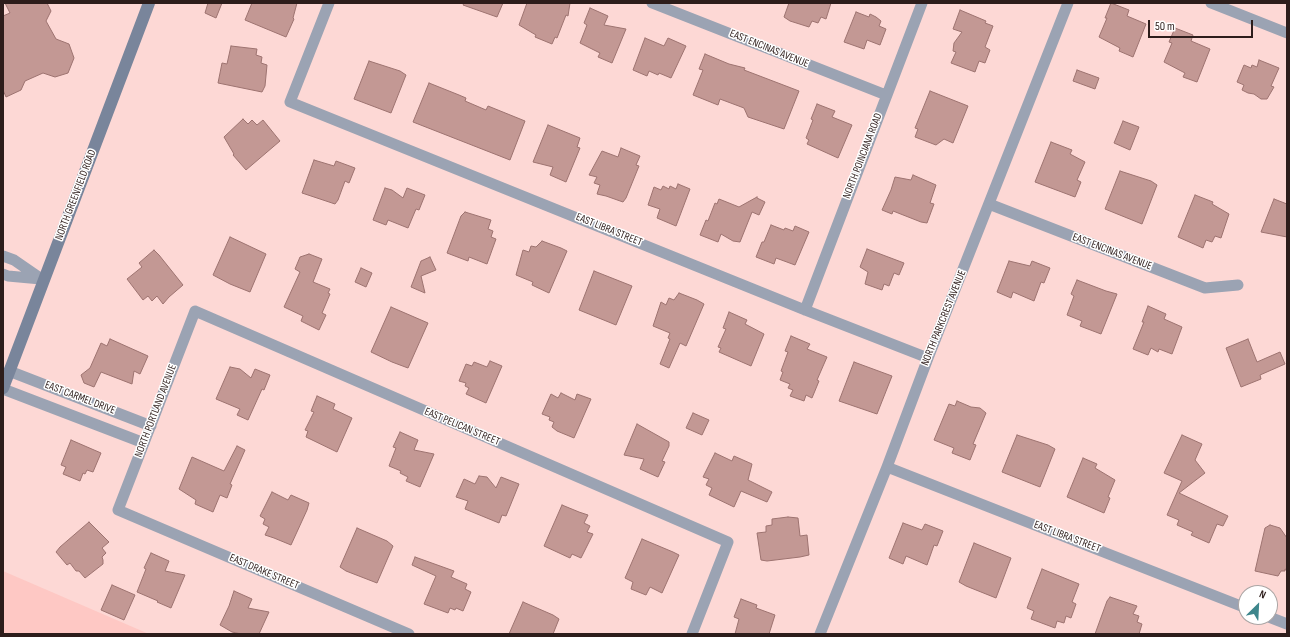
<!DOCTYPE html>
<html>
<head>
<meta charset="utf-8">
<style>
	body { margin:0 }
	#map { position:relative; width:1290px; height:637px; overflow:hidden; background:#fdd8d5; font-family:"Sofia Sans Condensed",sans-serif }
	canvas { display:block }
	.frame { position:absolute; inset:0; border:4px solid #2d1d1b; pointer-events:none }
	.north { position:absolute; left:1238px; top:585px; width:40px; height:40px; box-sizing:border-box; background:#fff; border:1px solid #aba5a4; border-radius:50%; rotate:24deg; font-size:11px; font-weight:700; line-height:16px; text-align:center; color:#2d1d1b }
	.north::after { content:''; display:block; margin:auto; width:14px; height:18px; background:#3e868c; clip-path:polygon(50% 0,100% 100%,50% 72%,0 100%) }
	.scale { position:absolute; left:1148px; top:20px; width:105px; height:18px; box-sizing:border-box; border:2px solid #2d1d1b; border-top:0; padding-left:5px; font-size:12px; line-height:14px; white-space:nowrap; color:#2d1d1b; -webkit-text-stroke:3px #fff; paint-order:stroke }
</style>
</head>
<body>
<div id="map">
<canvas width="1290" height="637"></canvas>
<div class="frame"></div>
<div class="north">N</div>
<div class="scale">50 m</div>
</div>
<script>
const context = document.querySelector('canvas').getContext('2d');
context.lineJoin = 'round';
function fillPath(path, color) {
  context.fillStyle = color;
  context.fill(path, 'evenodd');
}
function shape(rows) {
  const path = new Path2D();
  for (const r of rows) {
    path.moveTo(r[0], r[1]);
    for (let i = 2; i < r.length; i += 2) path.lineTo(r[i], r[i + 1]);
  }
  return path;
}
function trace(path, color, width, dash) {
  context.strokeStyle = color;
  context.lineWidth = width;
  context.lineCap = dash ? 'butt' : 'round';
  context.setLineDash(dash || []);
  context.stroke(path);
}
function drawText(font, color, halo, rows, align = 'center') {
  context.font = font + ' "Sofia Sans Condensed",sans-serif';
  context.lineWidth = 3;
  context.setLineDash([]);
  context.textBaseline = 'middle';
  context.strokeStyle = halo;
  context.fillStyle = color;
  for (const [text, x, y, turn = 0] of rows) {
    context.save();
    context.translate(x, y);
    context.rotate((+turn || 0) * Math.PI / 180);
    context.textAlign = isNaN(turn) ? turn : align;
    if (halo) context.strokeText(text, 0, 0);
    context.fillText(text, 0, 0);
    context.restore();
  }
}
fillPath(shape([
	[3,571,149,634,3,634]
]), '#fec8c4');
const building = shape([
	[5,3,47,3,51,11,46,21,56,39,69,44,74,58,68,73,55,77,43,73,25,81,21,90,6,97,3,90,3,16,10,13,5,3],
	[208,3,222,3,216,18,205,13,208,3],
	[252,3,297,3,293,18,294,19,286,37,245,20,252,3],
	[464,3,503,3,497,17,463,5,464,3],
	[527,3,570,3,568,16,566,15,557,38,555,37,552,44,535,37,536,35,519,25,527,3],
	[789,3,831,3,826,19,821,17,818,23,812,21,809,27,790,21,784,17,789,3],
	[1111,3,1129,10,1127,16,1146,24,1133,57,1119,51,1120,48,1099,37,1107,18,1105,18,1111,3],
	[590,8,608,16,604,25,626,29,612,63,598,57,600,53,580,43,587,25,584,23,590,8],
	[960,10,986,21,985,23,993,26,985,47,990,50,985,63,979,61,975,72,951,63,956,52,953,51,954,43,962,32,953,29,960,10],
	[856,12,869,17,870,14,876,17,881,21,879,26,886,29,880,45,867,40,864,49,844,42,856,12],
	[1175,28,1193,35,1191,41,1210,49,1197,82,1183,77,1185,73,1164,62,1172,43,1169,42,1175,28],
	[645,38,664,46,668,38,686,46,671,78,659,73,658,75,649,71,647,76,633,70,645,38],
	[231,46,257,49,256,55,262,57,261,63,267,65,265,86,262,92,218,83,222,63,227,64,231,46],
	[705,54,729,64,745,68,744,70,799,91,784,129,748,117,744,108,720,99,718,105,693,95,703,70,699,69,705,54],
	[1259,60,1279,68,1271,86,1274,87,1267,99,1261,99,1254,94,1248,93,1242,90,1244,85,1237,82,1244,65,1251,68,1252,65,1257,67,1259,60],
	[369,61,400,71,406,75,391,113,354,99,369,61],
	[1077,70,1099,78,1095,89,1073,81,1077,70],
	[429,83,459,95,466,98,465,101,486,110,488,106,525,121,510,160,413,122,429,83],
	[930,91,968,106,953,143,944,139,936,145,915,137,918,129,915,128,930,91],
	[817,104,835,111,832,117,852,125,838,158,807,144,809,140,806,138,813,120,811,119,817,104],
	[243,119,248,124,252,120,257,125,263,120,280,141,246,170,233,155,234,154,224,137,243,119],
	[1123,121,1139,127,1130,150,1114,143,1123,121],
	[548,125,580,138,577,147,580,148,566,182,550,175,553,167,533,162,548,125],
	[1051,142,1072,150,1070,154,1085,162,1077,180,1081,182,1075,197,1035,182,1051,142],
	[621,148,640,156,636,165,639,166,626,198,623,202,606,196,597,194,600,185,594,183,597,177,589,175,602,151,618,157,621,148],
	[314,160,334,166,336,161,355,168,349,183,345,181,338,200,335,204,302,193,314,160],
	[1120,171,1151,181,1157,185,1142,224,1105,209,1120,171],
	[913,175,936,185,930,203,934,204,927,223,921,222,893,211,892,214,882,210,891,190,895,177,911,180,913,175],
	[678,184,690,189,676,226,657,218,660,209,648,205,654,187,661,190,663,186,669,189,670,186,676,189,678,184],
	[385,188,392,190,403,198,407,188,425,195,419,210,416,209,408,228,388,220,386,225,373,220,385,188],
	[1195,195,1213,202,1212,204,1229,214,1221,238,1215,236,1212,242,1206,240,1203,248,1178,237,1195,195],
	[757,197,757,198,765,202,759,215,752,212,740,242,733,241,721,234,718,242,700,235,706,220,708,221,715,203,717,204,719,199,739,207,757,197],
	[1274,199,1287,204,1287,237,1261,232,1274,199],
	[465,212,491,220,488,229,493,231,491,237,496,239,487,264,469,257,468,261,447,253,461,216,465,212],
	[771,225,784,230,785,228,793,231,795,226,809,232,795,265,776,258,774,264,756,257,762,242,764,242,771,225],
	[230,237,266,254,250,292,230,284,213,275,230,237],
	[542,241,561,248,567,251,549,293,532,285,533,282,516,275,523,250,529,252,531,246,536,247,542,241],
	[867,249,904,263,899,275,894,273,889,286,884,284,882,290,865,284,868,272,860,267,867,249],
	[154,250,159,255,183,285,169,297,163,304,157,296,152,301,148,296,143,300,127,279,142,267,139,263,154,250],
	[309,254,322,259,313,282,330,289,328,293,330,294,322,313,326,315,319,330,301,321,303,316,284,307,300,272,295,269,300,257,309,254],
	[430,257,436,270,421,276,425,293,411,287,421,261,430,257],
	[1009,261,1030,266,1032,261,1050,268,1044,283,1041,282,1034,301,1013,292,1011,298,997,292,1009,261],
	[361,268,372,273,366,287,355,282,361,268],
	[594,271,632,286,616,325,579,310,594,271],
	[1077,280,1106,291,1117,294,1101,334,1080,326,1082,321,1067,315,1074,296,1071,294,1077,280],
	[679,293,697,300,704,304,686,346,680,343,669,368,660,364,670,339,668,338,670,333,653,326,661,302,666,305,669,298,674,300,679,293],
	[1148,306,1166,314,1164,319,1182,327,1172,354,1159,349,1158,352,1151,348,1148,355,1133,349,1144,322,1142,322,1148,306],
	[391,307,428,323,408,368,392,362,371,352,391,307],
	[729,312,747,320,745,324,764,334,751,366,719,352,721,348,718,347,726,329,723,328,729,312],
	[791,336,810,344,807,349,827,357,817,380,819,381,812,398,806,395,804,401,790,396,793,390,788,388,790,384,780,380,783,372,781,371,788,352,785,351,791,336],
	[110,339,148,356,140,374,134,371,132,384,101,372,94,387,84,383,81,375,90,368,101,343,107,346,110,339],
	[1248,339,1257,362,1280,352,1285,364,1260,375,1261,379,1241,387,1226,348,1248,339],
	[490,361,502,366,486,403,466,394,469,388,465,386,466,383,459,381,466,364,472,366,474,362,487,367,490,361],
	[854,362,892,376,877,414,839,401,854,362],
	[230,367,240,369,251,378,255,369,270,375,264,390,262,389,248,420,237,415,240,409,216,399,230,367],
	[561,393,575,400,577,394,591,399,574,438,557,431,552,427,554,422,549,420,550,417,542,414,551,394,558,398,561,393],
	[317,396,335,404,333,409,352,418,337,452,306,437,308,431,305,430,314,412,311,411,317,396],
	[957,401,971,407,980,408,986,413,973,444,976,445,970,460,952,453,954,448,934,440,949,404,955,406,957,401],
	[693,413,709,420,702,435,686,428,693,413],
	[637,424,669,442,669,446,662,461,665,462,658,477,640,469,644,459,624,455,637,424],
	[400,432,418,440,414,450,434,454,420,487,406,481,408,477,400,473,401,471,389,466,396,448,393,447,400,432],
	[1017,435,1048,445,1055,449,1040,487,1002,472,1017,435],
	[1182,435,1202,444,1195,460,1205,473,1179,493,1228,516,1223,526,1217,524,1209,543,1191,535,1193,532,1177,525,1179,520,1167,515,1182,481,1164,473,1182,435],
	[71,440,101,453,93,472,87,470,85,474,83,473,80,481,63,474,66,467,61,465,71,440],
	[237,446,245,450,230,484,232,485,227,498,220,495,213,512,195,504,196,500,179,489,192,457,224,471,237,446],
	[715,453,732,461,734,456,752,464,748,480,772,492,767,502,741,491,734,507,709,495,712,488,706,485,709,479,703,477,715,453],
	[1083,458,1097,464,1095,468,1115,480,1108,497,1110,498,1104,513,1067,497,1083,458],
	[479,476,487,477,496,488,501,477,519,484,506,516,502,515,499,523,465,509,468,501,456,497,464,479,475,484,479,476],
	[272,492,288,500,291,495,309,503,307,510,291,545,274,538,265,535,269,527,263,524,265,519,260,516,272,492],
	[562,505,579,512,588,515,584,523,590,526,587,532,593,534,581,558,572,554,570,558,544,546,562,505],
	[788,517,798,518,800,536,807,535,809,555,800,557,767,561,761,560,757,533,766,532,766,526,772,525,772,519,788,517],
	[89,522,109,542,102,548,106,553,102,557,103,560,103,564,85,578,79,571,76,571,70,563,67,565,56,552,60,547,89,522],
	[903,523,922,530,925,524,943,531,937,546,934,545,927,565,906,556,903,564,889,558,903,523],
	[1270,525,1280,528,1287,538,1287,570,1285,569,1285,571,1281,571,1278,576,1255,571,1265,528,1270,525],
	[357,528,387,541,393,546,377,583,346,571,340,567,357,528],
	[642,539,673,552,679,555,662,593,650,587,646,595,631,589,633,582,625,578,642,539],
	[974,543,1011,558,996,598,966,586,959,582,974,543],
	[151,553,169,561,165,571,185,575,171,608,157,602,158,601,137,592,146,569,144,568,151,553],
	[415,557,454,571,451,577,467,584,465,589,471,592,463,611,456,608,455,610,450,608,448,613,424,604,436,576,412,565,415,557],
	[1042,569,1079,584,1072,602,1076,604,1071,618,1066,616,1064,623,1057,621,1055,628,1031,619,1034,611,1027,608,1042,569],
	[112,585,135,595,124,620,101,610,112,585],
	[234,591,252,599,248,608,269,612,259,634,241,634,232,632,220,625,229,606,234,591],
	[1110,597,1137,606,1133,614,1139,616,1137,622,1142,624,1139,634,1095,634,1107,601,1110,597],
	[741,599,757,605,756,608,775,615,769,634,735,634,739,619,734,617,741,599],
	[523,602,553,615,559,619,553,634,509,634,523,602]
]);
fillPath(building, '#c39894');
trace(building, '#9d7370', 1);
trace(shape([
	[329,3,290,102,805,310,928,358],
	[652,3,886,95],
	[1211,3,1287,33],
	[989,204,1205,288,1238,285],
	[3,256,14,260,43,280],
	[3,274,8,276,41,279],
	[805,310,922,3],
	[9,371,151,426],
	[3,389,144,443],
	[887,467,1246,608],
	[1269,617,1287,624],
	[409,634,118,510,195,311,728,542,692,634],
	[820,634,887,467,928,358,1068,3]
]), '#9ba3b3', 11);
trace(shape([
	[3,388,149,3]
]), '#79859b', 12);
drawText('11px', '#2d1d1b', '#fff', [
	["EAST ENCINAS AVENUE",769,49,22],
	["NORTH POINCIANA ROAD",863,156,-69],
	["NORTH GREENFIELD ROAD",76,195,-69],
	["EAST LIBRA STREET",609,230,22],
	["EAST ENCINAS AVENUE",1112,252,21],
	["NORTH PARKCREST AVENUE",944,318,-68],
	["EAST CARMEL DRIVE",80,398,21],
	["NORTH PORTLAND AVENUE",156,411,-69],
	["EAST PELICAN STREET",462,427,23],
	["EAST LIBRA STREET",1067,537,21],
	["EAST DRAKE STREET",264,572,23]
]);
</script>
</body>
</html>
